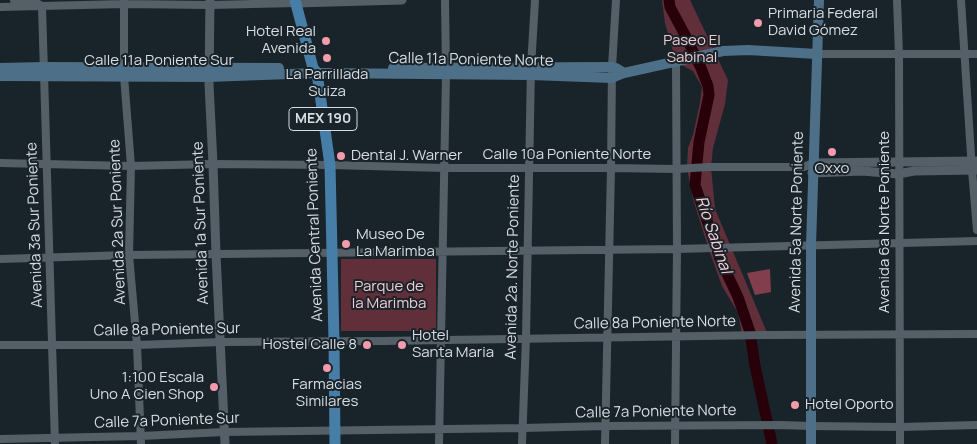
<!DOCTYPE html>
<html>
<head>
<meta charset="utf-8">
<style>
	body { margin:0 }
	canvas { display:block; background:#19232a }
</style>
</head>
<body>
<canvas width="977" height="444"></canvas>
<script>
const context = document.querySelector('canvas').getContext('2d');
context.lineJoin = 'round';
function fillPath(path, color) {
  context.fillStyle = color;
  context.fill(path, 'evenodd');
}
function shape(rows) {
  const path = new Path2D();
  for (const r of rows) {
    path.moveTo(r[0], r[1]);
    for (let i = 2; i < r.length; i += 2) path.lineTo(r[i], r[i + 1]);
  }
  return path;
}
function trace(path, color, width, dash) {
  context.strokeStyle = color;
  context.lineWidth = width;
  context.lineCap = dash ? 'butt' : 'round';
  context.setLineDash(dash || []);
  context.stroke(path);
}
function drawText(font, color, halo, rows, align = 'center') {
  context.font = font + ' Manrope,sans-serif';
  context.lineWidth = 4;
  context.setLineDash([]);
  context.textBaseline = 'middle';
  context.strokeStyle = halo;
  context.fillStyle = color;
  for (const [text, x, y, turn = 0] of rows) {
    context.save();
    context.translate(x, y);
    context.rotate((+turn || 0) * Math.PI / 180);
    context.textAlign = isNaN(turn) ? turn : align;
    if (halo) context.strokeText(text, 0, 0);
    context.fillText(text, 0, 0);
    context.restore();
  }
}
fillPath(shape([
	[662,0,690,0,728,80,725,104,713,148,711,167,715,209,768,335,742,335,738,313,722,286,709,250,693,199,687,168,688,148,693,135,700,103,702,87,693,71,676,62,665,23],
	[341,259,436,259,436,331,341,331]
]), '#602f3a');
fillPath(shape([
	[770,269,771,292,755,295,747,273]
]), '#823e4d');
trace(shape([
	[669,0,670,7,685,35,701,68,708,86,709,95,699,142,695,185,720,259,738,297,750,332,755,366,772,444]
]), '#28000a', 11);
trace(shape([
	[14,0,35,2,42,6,55,444],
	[124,0,124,76,131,166,129,255,137,345,141,444],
	[897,0,899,54,900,444],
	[961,0,972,170,977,230],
	[0,7,124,4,210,5,296,3],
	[817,54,977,54],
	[0,163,131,166,213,164,330,165,444,168,611,168,676,169,709,167,804,167,813,163],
	[0,259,129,255,677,249,977,241],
	[0,345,137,345,221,342,383,341,766,335,977,334],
	[0,439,141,436,224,432,523,428,606,426,780,425,811,426,900,427,977,425],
	[439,444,446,75,445,0],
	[522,444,526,338,531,67,535,0],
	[605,444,611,168,612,67,616,0],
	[675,444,677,249,676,62]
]), '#545f68', 8);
trace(shape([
	[210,0,209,84,213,164,216,254,225,444],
	[296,3,402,0],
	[813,163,977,161],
	[812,173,862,171,898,174,914,171,977,170]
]), '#545f68', 9);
trace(shape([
	[0,68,44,67,279,68],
	[393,68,612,67,616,68,624,73],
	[0,76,208,77,317,73,531,75,612,78,624,73,723,51,748,50,817,54],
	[811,444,811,245,819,0]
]), '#4d6f88', 10);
trace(shape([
	[295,0,313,68,317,73,330,165,334,341,335,444]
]), '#467ea7', 11);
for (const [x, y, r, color] of [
	[758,23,5,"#f39aab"],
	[326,41,5,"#f39aab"],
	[327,58,5,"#f39aab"],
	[832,152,5,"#f39aab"],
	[341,156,5,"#f39aab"],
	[346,244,5,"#f39aab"],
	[367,345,5,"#f39aab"],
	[402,345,5,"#f39aab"],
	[327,368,5,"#f39aab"],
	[214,387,5,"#f39aab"],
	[795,405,5,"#f39aab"]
]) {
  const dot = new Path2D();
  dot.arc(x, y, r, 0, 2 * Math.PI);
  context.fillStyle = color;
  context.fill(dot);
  trace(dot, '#19232a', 2);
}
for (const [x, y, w] of [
	[323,119,68]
]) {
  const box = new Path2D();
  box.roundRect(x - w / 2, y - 11.5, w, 23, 4);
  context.fillStyle = '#19232a';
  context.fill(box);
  trace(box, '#d7dde2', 1);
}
drawText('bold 14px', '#d7dde2', null, [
	["MEX 190",323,119]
]);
drawText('15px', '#d7dde2', '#19232a', [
	["Primaria Federal",768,14],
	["David Gómez",768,31],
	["Hotel Real",316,32,"right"],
	["Avenida",316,49,"right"],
	["La Parrillada",327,75,"center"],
	["Suiza",327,92,"center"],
	["Dental J. Warner",351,156],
	["Oxxo",832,169,"center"],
	["Museo De",356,235],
	["La Marimba",356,252],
	["Hotel",412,336],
	["Santa Maria",412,353],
	["Hostel Calle 8",357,345,"right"],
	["1:100 Escala",204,378,"right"],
	["Uno A Cien Shop",204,395,"right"],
	["Farmacias",327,385,"center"],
	["Similares",327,402,"center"],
	["Hotel Oporto",805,405]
], 'left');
drawText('15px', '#f4c9d0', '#19232a', [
	["Paseo El",692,41],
	["Sabinal",692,58],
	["Parque de",389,287],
	["la Marimba",389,304]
]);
drawText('15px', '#d7dde2', '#19232a', [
	["Calle 11a Poniente Norte",471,60,1],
	["Calle 11a Poniente Sur",159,61],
	["Calle 10a Poniente Norte",567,155],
	["Avenida 2a Sur Poniente",118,222,-92],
	["Avenida 5a Norte Poniente",797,222,-89],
	["Avenida 6a Norte Poniente",885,222,-90],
	["Avenida 1a Sur Poniente",201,223,-92],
	["Avenida 3a Sur Poniente",35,225,-92],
	["Avenida Central Poniente",315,235,-92],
	["Avenida 2a. Norte Poniente",513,267,-89],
	["Calle 8a Poniente Norte",655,323,-1],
	["Calle 8a Poniente Sur",167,330,-1],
	["Calle 7a Poniente Norte",656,412,-1],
	["Calle 7a Poniente Sur",167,421,-2]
]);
drawText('italic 16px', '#fbd0d7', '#19232a', [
	["Río Sabinal",713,235,71]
]);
</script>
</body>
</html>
